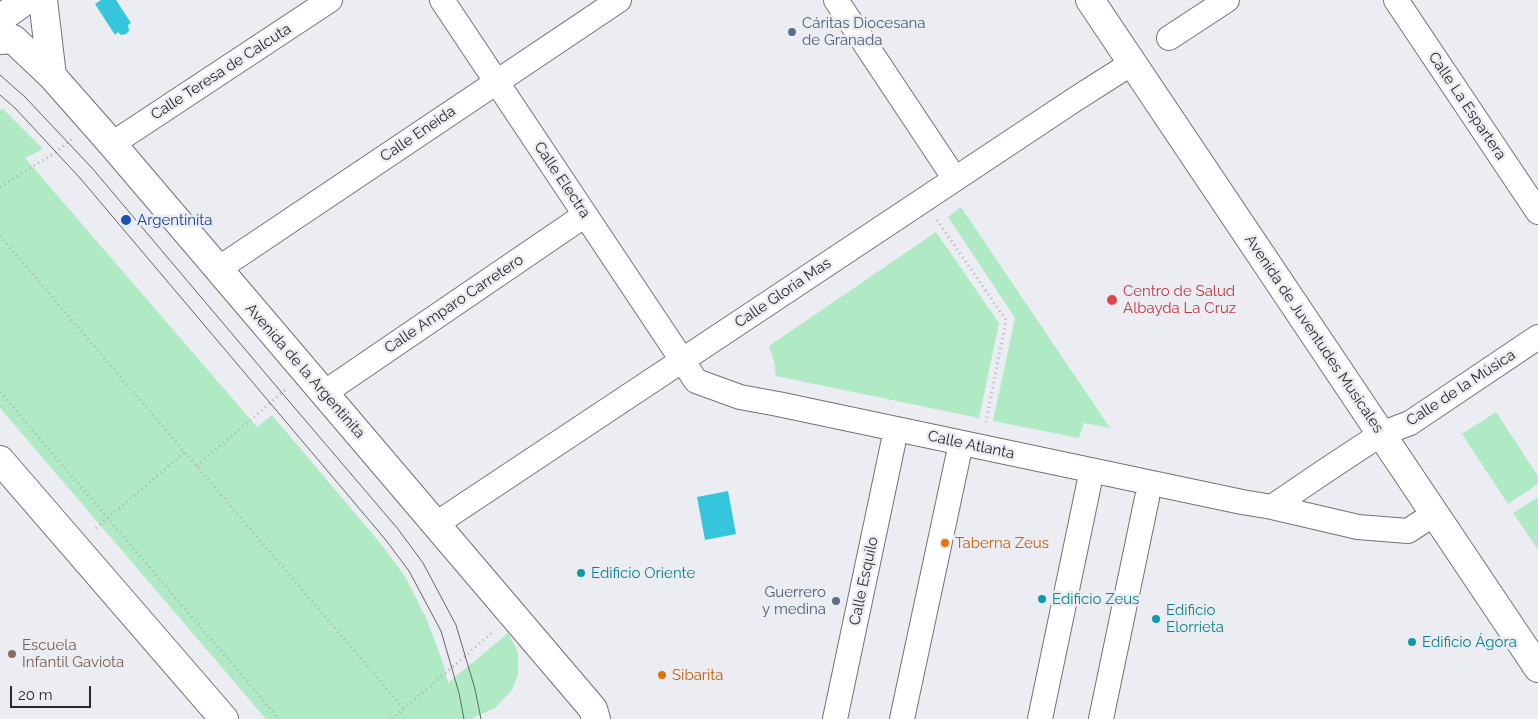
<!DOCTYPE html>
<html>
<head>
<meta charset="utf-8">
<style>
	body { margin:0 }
	#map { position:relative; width:1538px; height:719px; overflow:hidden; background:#ebedf2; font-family:Raleway,sans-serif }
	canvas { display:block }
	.scale { position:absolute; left:10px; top:686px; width:81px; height:22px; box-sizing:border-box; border:2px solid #292a2c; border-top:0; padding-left:6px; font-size:15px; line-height:18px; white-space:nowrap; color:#292a2c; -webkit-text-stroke:4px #ebedf2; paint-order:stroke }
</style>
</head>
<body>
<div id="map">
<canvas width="1538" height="719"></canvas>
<div class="scale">20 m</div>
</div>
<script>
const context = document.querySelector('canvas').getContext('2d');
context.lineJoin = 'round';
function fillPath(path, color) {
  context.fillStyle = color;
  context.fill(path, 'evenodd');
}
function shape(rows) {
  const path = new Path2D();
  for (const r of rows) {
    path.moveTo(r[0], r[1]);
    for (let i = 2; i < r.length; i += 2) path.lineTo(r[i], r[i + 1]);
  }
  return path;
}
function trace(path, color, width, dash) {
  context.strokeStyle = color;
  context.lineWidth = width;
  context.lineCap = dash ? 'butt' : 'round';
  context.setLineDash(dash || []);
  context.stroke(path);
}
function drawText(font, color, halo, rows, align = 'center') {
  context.font = font + ' Raleway,sans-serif';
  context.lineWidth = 5;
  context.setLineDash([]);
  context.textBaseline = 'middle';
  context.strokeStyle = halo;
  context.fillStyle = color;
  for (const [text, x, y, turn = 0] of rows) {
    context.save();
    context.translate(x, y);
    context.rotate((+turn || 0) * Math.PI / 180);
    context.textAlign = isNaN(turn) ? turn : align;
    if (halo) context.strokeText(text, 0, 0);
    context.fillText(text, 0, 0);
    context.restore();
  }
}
fillPath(shape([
	[2,108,43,149,25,158,257,427,272,415,381,544,406,578,427,620,442,660,448,683,508,633,518,652,518,674,512,690,495,708,471,719,266,719,0,408,0,111],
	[961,207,1110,428,1084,423,1079,438,993,421,1015,318,948,217],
	[936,232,999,323,979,418,776,376,774,361,769,346],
	[1496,412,1538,476,1538,484,1508,504,1462,434],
	[1538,497,1538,550,1513,513]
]), '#afeac5');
fillPath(shape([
	[101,0,116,0,131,23,128,25,129,31,126,34,121,35,118,32,115,35,95,4],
	[728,491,736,534,705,540,697,497]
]), '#35c5dc');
const street = shape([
	[442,0,696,381,740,397,778,404,1242,502,1272,507,1358,527,1408,531,1434,514],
	[836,0,955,179],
	[1396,0,1538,212],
	[1169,38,1227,0],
	[112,144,330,0],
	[218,269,619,0],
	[324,393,585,215],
	[1272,507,1322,473,1381,434,1410,423,1538,337],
	[436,524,1074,100,1132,63],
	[835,719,893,444],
	[902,719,958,457],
	[1040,719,1089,484],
	[1101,719,1147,498]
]);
const secondary = shape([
	[43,0,52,76],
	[1090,0,1538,668],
	[0,19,26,0],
	[0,40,13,39,52,76,112,144,593,709,596,719],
	[0,460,224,719]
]);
trace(street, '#717376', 26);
trace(secondary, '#717376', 30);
trace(shape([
	[0,187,56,152,72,139],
	[937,220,1006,320,986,422],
	[0,236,404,709],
	[0,392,279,719],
	[197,466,285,390],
	[96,528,185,452],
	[392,719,493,632]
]), '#b0b2b6', 3, [1, 4]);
trace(street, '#fff', 24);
trace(secondary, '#fff', 28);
trace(shape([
	[0,75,25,97,92,168,282,393,398,529,423,563,456,625,475,689,481,719],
	[0,95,15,108,80,178,385,539,409,571,441,631,459,693,464,719]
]), '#646568', 1);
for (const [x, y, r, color] of [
	[792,32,5,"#5c6f8a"],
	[126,220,6,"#1a4fb4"],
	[1112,300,6,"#e0444e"],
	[945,543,5,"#e8710a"],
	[581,573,5,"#0f9aa8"],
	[1042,599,5,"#0f9aa8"],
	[836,601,5,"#5c6f8a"],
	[1156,619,5,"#0f9aa8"],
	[1412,642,5,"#0f9aa8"],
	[12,654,5,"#8d6e63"],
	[662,675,5,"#e8710a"]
]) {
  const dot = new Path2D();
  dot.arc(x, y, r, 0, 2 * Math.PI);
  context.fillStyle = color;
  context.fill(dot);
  trace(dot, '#ebedf2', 2);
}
drawText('15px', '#4e5e75', '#ebedf2', [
	["Cáritas Diocesana",802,23],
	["de Granada",802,40],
	["Guerrero",826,592,"right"],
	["y medina",826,609,"right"]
], 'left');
drawText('15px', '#292a2c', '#ebedf2', [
	["Calle Teresa de Calcuta",221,72,-33],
	["Calle La Espartera",1467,106,56],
	["Calle Eneida",418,134,-34],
	["Calle Electra",562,180,56],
	["Calle Gloria Mas",783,293,-34],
	["Calle Amparo Carretero",454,304,-34],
	["Avenida de Juventudes Musicales",1314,334,56],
	["Avenida de la Argentinita",305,371,49],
	["Calle de la Música",1461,388,-33],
	["Calle Atlanta",971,445,12],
	["Calle Esquilo",864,581,-78]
]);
drawText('15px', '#164399', '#ebedf2', [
	["Argentinita",137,220]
], 'left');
drawText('15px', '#be3a42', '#ebedf2', [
	["Centro de Salud",1123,291],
	["Albayda La Cruz",1123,308]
], 'left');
drawText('15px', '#c56008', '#ebedf2', [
	["Taberna Zeus",955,543],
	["Sibarita",672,675]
], 'left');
drawText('15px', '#0d838f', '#ebedf2', [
	["Edificio Oriente",591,573],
	["Edificio Zeus",1052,599],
	["Edificio",1166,610],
	["Elorrieta",1166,627],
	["Edificio Ágora",1422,642]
], 'left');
drawText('15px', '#785e54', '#ebedf2', [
	["Escuela",22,645],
	["Infantil Gaviota",22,662]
], 'left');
</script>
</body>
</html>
